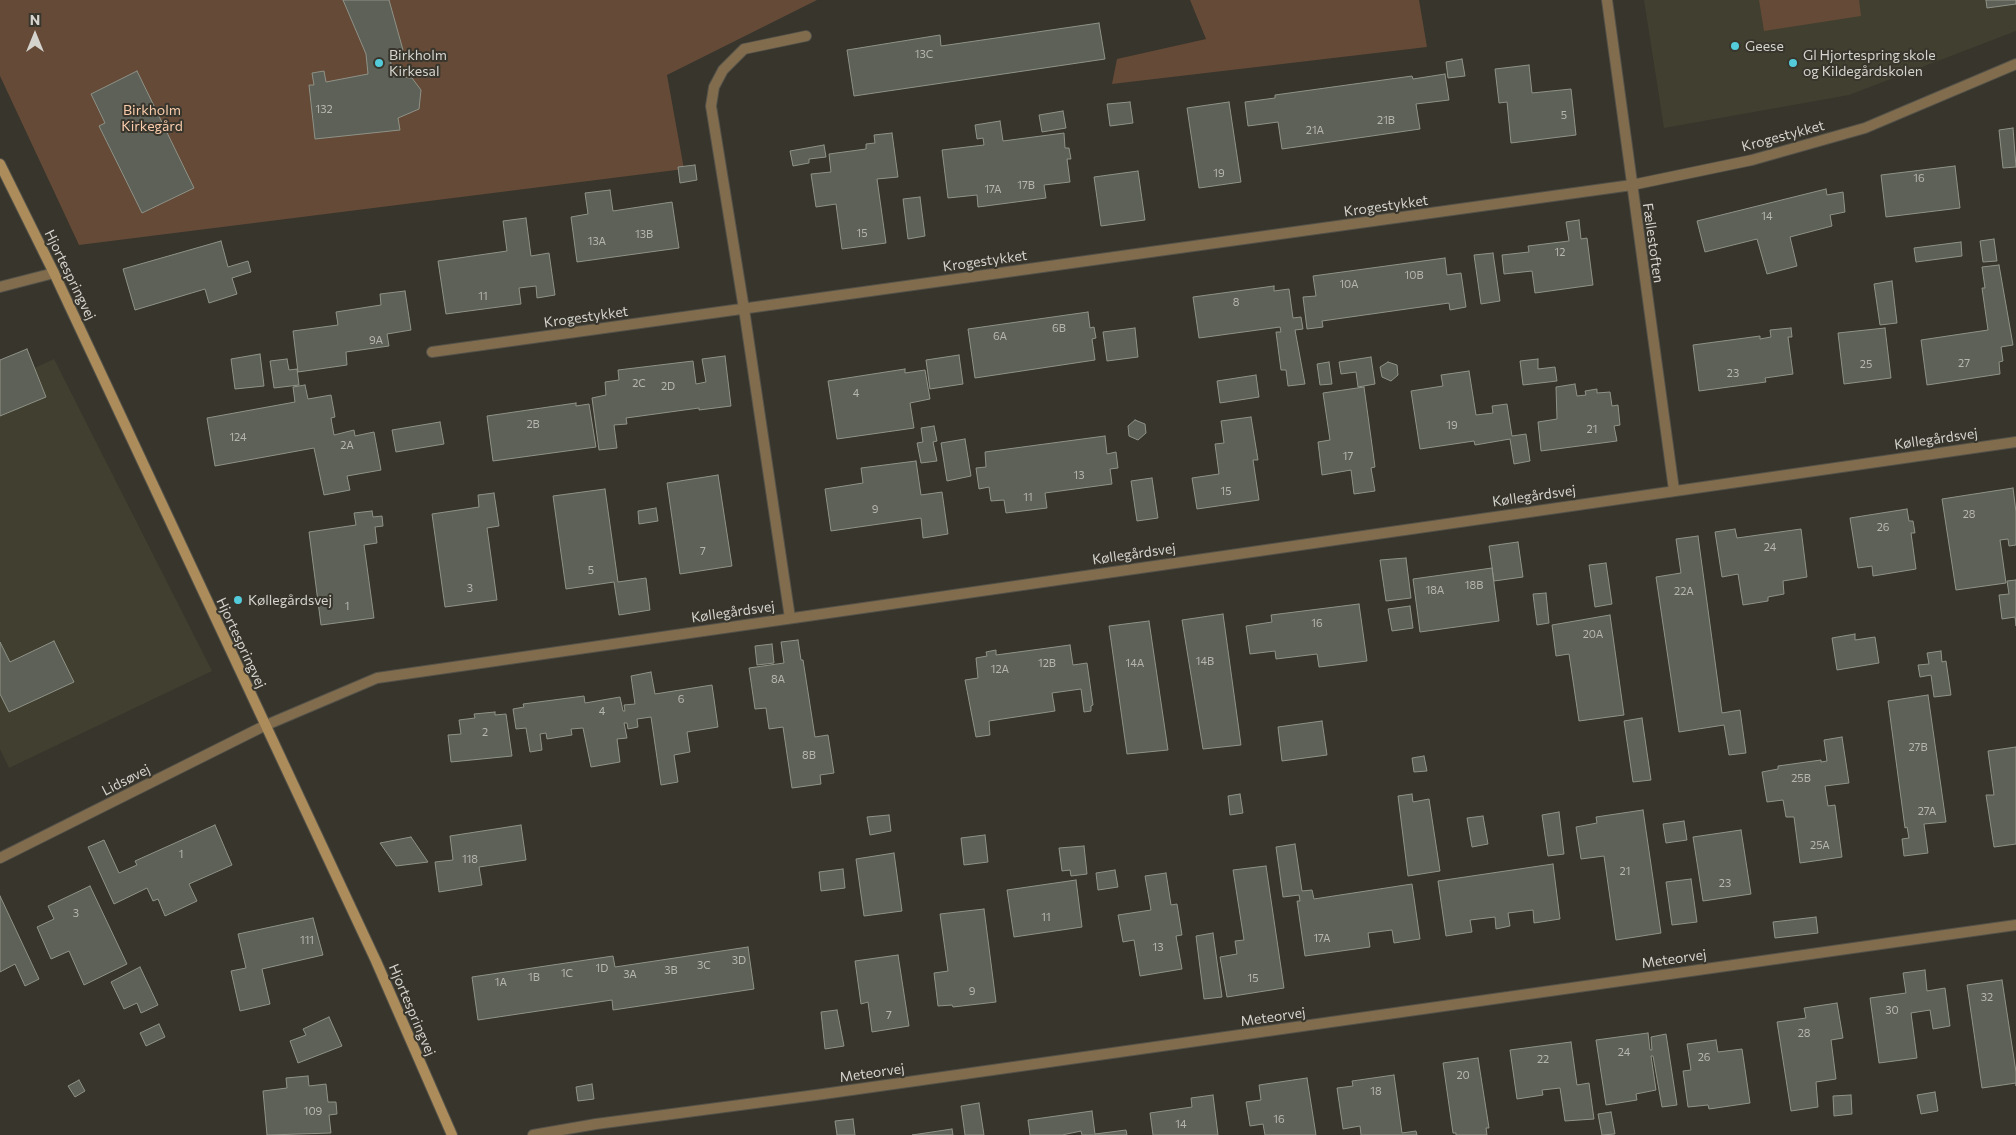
<!DOCTYPE html>
<html>
<head>
<meta charset="utf-8">
<style>
	body { margin:0 }
	#map { position:relative; width:2016px; height:1135px; overflow:hidden; background:#37352c; font-family:Commissioner,sans-serif }
	canvas { display:block }
	.north { position:absolute; left:10px; top:10px; width:50px; height:50px; -webkit-text-stroke:4px #37352c; paint-order:stroke; rotate:0deg; font-size:14px; font-weight:700; line-height:20px; text-align:center; color:#d4d3cd }
	.north::after { content:''; display:block; margin:auto; width:18px; height:22px; background:#d4d3cd; clip-path:polygon(50% 0,100% 100%,50% 72%,0 100%) }
</style>
</head>
<body>
<div id="map">
<canvas width="2016" height="1135"></canvas>
<div class="north">N</div>
</div>
<script>
const context = document.querySelector('canvas').getContext('2d');
context.lineJoin = 'round';
function fillPath(path, color) {
  context.fillStyle = color;
  context.fill(path, 'evenodd');
}
function shape(rows) {
  const path = new Path2D();
  for (const r of rows) {
    path.moveTo(r[0], r[1]);
    for (let i = 2; i < r.length; i += 2) path.lineTo(r[i], r[i + 1]);
  }
  return path;
}
function trace(path, color, width, dash) {
  context.strokeStyle = color;
  context.lineWidth = width;
  context.lineCap = dash ? 'butt' : 'round';
  context.setLineDash(dash || []);
  context.stroke(path);
}
function drawText(font, color, halo, rows, align = 'center') {
  context.font = font + ' Commissioner,sans-serif';
  context.lineWidth = 4;
  context.setLineDash([]);
  context.textBaseline = 'middle';
  context.strokeStyle = halo;
  context.fillStyle = color;
  for (const [text, x, y, turn = 0] of rows) {
    context.save();
    context.translate(x, y);
    context.rotate((+turn || 0) * Math.PI / 180);
    context.textAlign = isNaN(turn) ? turn : align;
    if (halo) context.strokeText(text, 0, 0);
    context.fillText(text, 0, 0);
    context.restore();
  }
}
fillPath(shape([
	[1644,0,2016,0,2016,31,1849,95,1664,128],
	[54,359,212,671,9,768,0,749,0,384]
]), '#413f2f');
fillPath(shape([
	[0,0,817,0,667,75,684,169,79,245,0,76],
	[1190,0,1419,0,1427,47,1112,84,1117,59,1206,39],
	[1759,0,1859,0,1861,16,1764,31]
]), '#644a37');
const building = shape([
	[343,0,389,0,403,50,389,52,393,76,412,78,421,90,419,109,398,118,400,130,315,139,309,85,314,85,312,73,324,71,326,82,368,74,366,54,343,0],
	[1986,0,2016,0,2016,4,1987,8,1986,0],
	[1099,23,1105,59,854,96,847,50,940,35,941,46,1099,23],
	[1462,59,1465,76,1448,78,1446,62,1462,59],
	[1529,65,1532,93,1571,89,1576,135,1511,143,1507,102,1499,103,1495,69,1529,65],
	[137,71,194,188,142,213,99,126,105,123,91,94,137,71],
	[1445,74,1449,100,1416,104,1420,129,1282,149,1278,122,1248,126,1245,102,1275,98,1275,95,1412,76,1413,79,1445,74],
	[1130,102,1133,123,1110,126,1107,104,1130,102],
	[1229,102,1241,182,1199,188,1187,108,1229,102],
	[1063,111,1066,128,1042,132,1039,115,1063,111],
	[1000,121,1003,141,1064,133,1065,148,1069,148,1071,159,1067,159,1070,182,1044,185,1046,198,978,207,977,195,948,198,942,150,984,145,983,138,977,139,975,125,1000,121],
	[2013,128,2016,167,2003,168,1999,130,2013,128],
	[892,133,898,177,877,179,886,243,842,249,836,204,816,207,811,174,831,172,829,154,866,149,866,144,875,143,874,135,892,133],
	[824,145,826,157,809,159,809,163,793,166,790,151,824,145],
	[695,165,697,180,680,183,678,167,695,165],
	[1955,166,1960,208,1886,217,1881,175,1955,166],
	[1138,171,1145,220,1101,226,1094,177,1138,171],
	[1826,189,1827,195,1843,192,1845,212,1830,215,1832,226,1790,237,1797,266,1767,274,1757,239,1705,252,1697,221,1826,189],
	[610,190,613,211,672,202,679,248,577,262,571,217,588,214,585,193,610,190],
	[920,197,925,236,908,239,903,199,920,197],
	[526,218,531,256,549,253,555,295,537,298,536,286,519,288,521,304,446,314,438,261,507,251,503,221,526,218],
	[1579,220,1581,239,1587,238,1593,285,1535,293,1532,271,1504,274,1502,255,1529,252,1528,246,1569,241,1566,222,1579,220],
	[1994,239,1997,261,1983,262,1980,241,1994,239],
	[221,241,228,267,248,261,251,272,232,278,237,294,209,303,205,289,135,310,123,269,221,241],
	[1961,242,1962,256,1916,262,1914,248,1961,242],
	[1493,253,1500,301,1481,304,1474,255,1493,253],
	[1445,258,1447,275,1461,273,1466,307,1450,310,1449,303,1322,321,1323,327,1307,329,1303,297,1316,296,1313,276,1445,258],
	[1999,265,2013,345,2001,347,2003,361,1999,362,2000,374,1927,385,1921,340,1988,330,1982,288,1985,288,1982,267,1999,265],
	[1892,281,1897,323,1880,325,1874,284,1892,281],
	[1274,286,1274,291,1289,289,1293,318,1301,317,1303,329,1295,330,1305,384,1288,386,1286,370,1281,370,1276,332,1281,332,1280,327,1199,338,1193,297,1274,286],
	[405,291,411,330,387,334,389,346,346,352,347,365,298,372,293,331,338,325,336,312,381,305,380,294,405,291],
	[1088,312,1090,328,1094,327,1096,338,1092,339,1095,360,975,378,968,329,1088,312],
	[1135,328,1138,357,1107,361,1103,332,1135,328],
	[1791,328,1792,337,1788,337,1793,374,1765,378,1766,382,1699,391,1693,345,1760,336,1760,339,1771,337,1770,330,1791,328],
	[1885,328,1891,378,1844,384,1838,333,1885,328],
	[27,349,46,397,0,416,0,360,27,349],
	[260,354,264,386,235,389,231,359,260,354],
	[959,355,963,384,930,389,926,360,959,355],
	[725,356,731,406,699,410,699,408,626,418,627,424,614,425,617,448,599,450,592,398,606,395,605,382,619,380,618,370,693,361,696,384,706,382,702,359,725,356],
	[1371,357,1375,384,1358,387,1356,372,1341,374,1339,362,1371,357],
	[287,359,289,370,297,369,299,385,274,388,270,361,287,359],
	[1538,359,1538,369,1555,367,1557,381,1523,385,1520,361,1538,359],
	[1329,362,1332,384,1320,385,1317,364,1329,362],
	[1388,362,1397,365,1398,375,1391,381,1382,377,1380,367,1388,362],
	[905,369,905,373,925,370,930,399,910,403,914,428,837,439,828,381,905,369],
	[1469,371,1476,415,1493,413,1492,406,1507,404,1512,436,1526,434,1530,461,1514,464,1510,439,1475,445,1474,441,1420,449,1411,391,1443,386,1441,375,1469,371],
	[1256,375,1259,397,1220,403,1217,381,1256,375],
	[1575,384,1577,396,1586,395,1585,391,1597,389,1597,393,1610,392,1612,406,1618,405,1620,425,1614,426,1617,441,1541,451,1538,422,1557,419,1556,387,1575,384],
	[305,385,308,399,331,395,335,417,331,418,334,435,354,430,355,436,374,432,381,470,347,476,350,490,324,495,314,448,215,466,207,418,295,402,293,387,305,385],
	[1364,387,1375,467,1371,468,1375,491,1354,494,1351,470,1322,475,1318,442,1330,440,1323,393,1364,387],
	[576,403,576,406,589,404,596,447,493,461,487,416,576,403],
	[1251,417,1258,460,1253,460,1259,500,1197,509,1192,478,1219,474,1215,444,1224,443,1221,421,1251,417],
	[1135,420,1145,424,1146,433,1138,440,1129,436,1128,426,1135,420],
	[440,422,444,444,396,452,392,430,440,422],
	[934,426,937,441,933,442,937,461,921,463,917,443,923,442,921,428,934,426],
	[1105,436,1107,454,1116,452,1118,468,1110,469,1112,484,1045,493,1047,508,1006,513,1004,500,991,501,989,487,979,489,976,468,986,467,985,452,1105,436],
	[965,439,971,476,947,481,941,443,965,439],
	[916,461,921,495,942,492,948,534,923,538,921,518,831,531,825,489,863,483,861,468,916,461],
	[718,475,732,566,680,574,667,483,718,475],
	[1152,478,1158,518,1137,521,1131,481,1152,478],
	[2013,488,2016,512,2016,545,2009,546,2008,539,2000,540,2006,583,1956,590,1942,499,2013,488],
	[605,489,618,582,646,578,650,610,619,615,614,582,566,589,553,496,605,489],
	[494,493,499,526,487,528,497,600,445,607,432,514,479,507,478,495,494,493],
	[656,508,658,521,639,524,638,511,656,508],
	[1907,509,1909,521,1913,521,1915,533,1911,533,1916,569,1873,576,1872,566,1858,568,1850,518,1907,509],
	[372,511,373,517,382,516,383,526,375,527,377,543,364,545,374,618,321,625,309,532,356,525,354,513,372,511],
	[1735,529,1737,538,1801,529,1807,577,1783,581,1784,594,1768,597,1768,601,1743,605,1738,574,1722,577,1715,532,1735,529],
	[1698,536,1722,713,1740,710,1746,753,1729,755,1724,725,1679,732,1656,577,1681,573,1676,539,1698,536],
	[1518,542,1523,577,1494,581,1489,546,1518,542],
	[1406,558,1411,598,1386,601,1380,560,1406,558],
	[1606,563,1612,604,1595,607,1589,565,1606,563],
	[1492,568,1499,621,1420,632,1413,579,1492,568],
	[2016,580,2016,626,2015,617,2002,619,1999,595,2009,594,2007,581,2016,580],
	[1546,593,1549,623,1537,625,1533,594,1546,593],
	[1359,604,1367,661,1319,667,1317,654,1276,659,1275,651,1250,654,1246,626,1272,622,1271,615,1359,604],
	[1410,606,1413,628,1392,631,1388,609,1410,606],
	[1223,614,1241,745,1203,749,1182,620,1223,614],
	[1610,615,1624,715,1579,721,1569,654,1556,656,1552,625,1610,615],
	[1149,621,1168,750,1127,754,1109,626,1149,621],
	[1855,634,1855,640,1875,637,1879,663,1837,670,1832,638,1855,634],
	[798,640,801,660,803,660,815,737,828,735,834,773,820,775,821,784,792,788,783,727,769,729,766,708,755,709,749,668,784,663,781,642,798,640],
	[54,641,74,682,9,712,0,694,0,642,10,662,54,641],
	[772,644,774,663,757,665,755,646,772,644],
	[1070,645,1073,665,1087,663,1093,705,1091,706,1091,711,1084,712,1081,689,1052,693,1055,711,989,721,990,735,976,737,965,680,978,678,976,658,987,656,986,652,996,650,996,655,1070,645],
	[1941,651,1942,662,1946,661,1951,695,1934,697,1931,675,1920,677,1918,665,1929,664,1927,653,1941,651],
	[651,672,655,694,712,685,718,727,687,732,690,752,674,755,678,782,661,785,651,717,637,719,638,727,628,729,627,723,624,723,627,738,617,739,620,762,591,767,583,728,571,729,572,735,547,739,546,733,540,734,542,750,530,752,526,728,516,729,513,709,524,707,523,704,584,696,585,703,620,697,623,711,625,711,624,705,635,704,631,676,651,672],
	[1928,695,1946,822,1924,824,1928,853,1904,856,1902,839,1909,838,1907,827,1905,828,1888,701,1928,695],
	[495,712,495,715,506,714,512,756,451,762,448,735,461,734,459,720,475,718,474,714,495,712],
	[1642,718,1651,780,1633,782,1624,721,1642,718],
	[1322,721,1327,755,1282,761,1278,727,1322,721],
	[1842,737,1849,783,1825,786,1828,806,1835,805,1842,857,1800,863,1794,817,1786,817,1783,800,1767,802,1762,772,1778,769,1778,766,1821,760,1821,762,1827,761,1824,740,1842,737],
	[2016,747,2016,844,1994,847,1986,795,1994,795,1988,751,2016,747],
	[1424,756,1427,771,1414,772,1412,758,1424,756],
	[1240,794,1243,813,1230,815,1228,796,1240,794],
	[1412,794,1413,802,1429,799,1440,871,1408,876,1398,796,1412,794],
	[1643,810,1661,933,1616,940,1604,856,1581,859,1576,827,1597,823,1596,817,1643,810],
	[1559,812,1564,854,1548,856,1542,815,1559,812],
	[889,815,891,831,870,835,867,817,889,815],
	[1483,816,1488,844,1472,847,1467,818,1483,816],
	[1684,821,1687,840,1666,843,1663,824,1684,821],
	[215,825,232,865,189,884,197,901,165,916,158,899,153,901,147,888,114,904,88,847,104,840,119,873,137,865,135,861,215,825],
	[521,825,526,860,479,867,482,885,439,892,435,862,453,860,450,836,521,825],
	[1741,830,1751,894,1703,901,1693,837,1741,830],
	[985,835,988,862,964,865,961,838,985,835],
	[411,837,428,862,396,866,380,843,411,837],
	[1295,844,1302,891,1312,890,1314,899,1412,884,1420,939,1394,943,1392,930,1368,933,1370,947,1305,956,1297,901,1300,901,1299,895,1283,897,1276,847,1295,844],
	[1084,846,1087,874,1071,876,1070,870,1062,871,1059,848,1084,846],
	[894,853,902,911,864,916,856,859,894,853],
	[1553,864,1560,919,1534,923,1533,910,1508,913,1510,926,1496,929,1495,917,1470,920,1472,932,1446,936,1438,881,1553,864],
	[1266,866,1284,988,1227,997,1220,957,1237,954,1235,941,1244,940,1233,870,1266,866],
	[843,869,845,888,821,891,819,872,843,869],
	[1115,870,1118,887,1098,890,1096,873,1115,870],
	[1166,873,1171,905,1177,904,1182,935,1176,936,1182,969,1140,976,1134,940,1123,942,1118,915,1151,910,1145,876,1166,873],
	[1691,879,1697,922,1672,925,1666,882,1691,879],
	[1076,880,1082,927,1014,937,1007,890,1076,880],
	[90,886,127,964,84,985,69,951,51,959,37,927,54,919,48,906,90,886],
	[0,896,39,979,25,986,15,964,0,972,0,896],
	[984,909,996,1002,953,1007,952,1005,938,1006,934,973,948,971,940,914,984,909],
	[1816,917,1818,933,1775,938,1773,922,1816,917],
	[313,918,323,955,262,969,270,1004,240,1011,231,971,246,968,238,934,313,918],
	[1213,933,1222,997,1204,999,1196,936,1213,933],
	[748,947,754,989,613,1010,612,1000,478,1020,472,977,613,956,615,967,748,947],
	[898,955,909,1026,872,1032,868,1002,861,1004,855,961,898,955],
	[140,967,158,1005,141,1013,137,1003,124,1009,111,982,140,967],
	[1925,970,1927,991,1945,988,1950,1026,1933,1029,1930,1010,1911,1013,1917,1058,1879,1063,1870,998,1906,993,1903,973,1925,970],
	[2002,980,2016,1072,2016,1086,2016,1083,1982,1088,1967,985,2002,980],
	[1837,1003,1843,1038,1831,1040,1836,1079,1816,1082,1818,1107,1791,1111,1777,1022,1806,1018,1804,1008,1837,1003],
	[837,1010,844,1046,825,1049,821,1012,837,1010],
	[329,1017,342,1046,298,1063,290,1041,306,1035,303,1029,329,1017],
	[159,1024,165,1037,146,1046,140,1033,159,1024],
	[1648,1033,1650,1050,1652,1050,1651,1037,1666,1034,1677,1105,1662,1107,1653,1056,1651,1056,1656,1090,1636,1094,1637,1100,1606,1105,1596,1040,1648,1033],
	[1716,1040,1718,1052,1742,1049,1750,1103,1709,1109,1708,1105,1688,1107,1683,1071,1691,1070,1687,1044,1716,1040],
	[1571,1042,1577,1085,1589,1083,1594,1119,1565,1121,1560,1088,1542,1090,1543,1095,1517,1099,1510,1050,1571,1042],
	[1478,1058,1489,1128,1486,1128,1487,1135,1456,1135,1456,1133,1453,1133,1443,1063,1478,1058],
	[1394,1075,1402,1133,1416,1131,1417,1135,1361,1135,1360,1126,1343,1129,1337,1088,1353,1086,1352,1081,1394,1075],
	[308,1076,309,1086,326,1084,328,1102,336,1102,337,1114,329,1115,331,1133,267,1135,263,1091,287,1088,286,1078,308,1076],
	[1307,1078,1316,1135,1265,1135,1263,1124,1250,1126,1246,1102,1261,1100,1259,1085,1307,1078],
	[79,1080,85,1091,75,1097,68,1086,79,1080],
	[592,1084,594,1099,578,1101,576,1087,592,1084],
	[1935,1092,1938,1111,1921,1114,1917,1095,1935,1092],
	[1213,1095,1218,1135,1153,1135,1150,1113,1192,1107,1191,1098,1213,1095],
	[1851,1095,1852,1114,1834,1116,1833,1096,1851,1095],
	[979,1103,984,1135,965,1135,961,1106,979,1103],
	[1092,1111,1095,1134,1126,1130,1127,1135,1082,1135,1081,1131,1062,1135,1030,1135,1028,1120,1092,1111],
	[1611,1112,1615,1134,1602,1135,1598,1114,1611,1112],
	[853,1119,855,1135,837,1135,835,1121,853,1119],
	[952,1129,953,1135,912,1135,952,1129]
]);
fillPath(building, '#5e6157');
trace(building, '#8f9287', 1);
const street = shape([
	[1607,0,1674,490],
	[0,287,54,273],
	[432,352,1632,185,1752,160,1865,128,2016,64],
	[790,618,744,309,711,106,714,87,723,70,744,49,806,36],
	[0,858,264,726,377,678,2016,442],
	[533,1135,596,1124,816,1095,2016,925]
]);
const secondary = shape([
	[0,164,54,273,376,961,452,1135]
]);
trace(street, '#535149', 12);
trace(secondary, '#535149', 12);
trace(street, '#816d4e', 10);
trace(secondary, '#ab8c5a', 10);
for (const [x, y, r, color] of [
	[1735,46,5,"#53cbda"],
	[379,63,5,"#53cbda"],
	[1793,63,5,"#53cbda"],
	[238,600,5,"#53cbda"]
]) {
  const dot = new Path2D();
  dot.arc(x, y, r, 0, 2 * Math.PI);
  context.fillStyle = color;
  context.fill(dot);
  trace(dot, '#37352c', 2);
}
drawText('11px', '#b6b6b0', null, [
	["13C",924,54],
	["132",324,109],
	["5",1564,115],
	["21B",1386,120],
	["21A",1315,130],
	["19",1219,173],
	["16",1919,178],
	["17B",1026,185],
	["17A",993,189],
	["14",1767,216],
	["15",862,233],
	["13B",644,234],
	["13A",597,241],
	["12",1560,252],
	["10B",1414,275],
	["10A",1349,284],
	["11",483,296],
	["8",1236,302],
	["6B",1059,328],
	["6A",1000,336],
	["9A",376,340],
	["27",1964,363],
	["25",1866,364],
	["23",1733,373],
	["2C",639,383],
	["2D",668,386],
	["4",856,393],
	["2B",533,424],
	["19",1452,425],
	["21",1592,429],
	["124",238,437],
	["2A",347,445],
	["17",1348,456],
	["13",1079,475],
	["15",1226,491],
	["11",1028,497],
	["9",875,509],
	["28",1969,514],
	["26",1883,527],
	["24",1770,547],
	["7",703,551],
	["5",591,570],
	["18B",1474,585],
	["3",470,588],
	["18A",1435,590],
	["22A",1684,591],
	["1",347,606],
	["16",1317,623],
	["20A",1593,634],
	["14B",1205,661],
	["12B",1047,663],
	["14A",1135,663],
	["12A",1000,669],
	["8A",778,679],
	["6",681,699],
	["4",602,711],
	["2",485,732],
	["27B",1918,747],
	["8B",809,755],
	["25B",1801,778],
	["27A",1927,811],
	["25A",1820,845],
	["1",181,854],
	["118",470,859],
	["21",1625,871],
	["23",1725,883],
	["3",76,913],
	["11",1046,917],
	["17A",1322,938],
	["111",307,940],
	["13",1158,947],
	["3D",739,960],
	["3C",704,965],
	["1D",602,968],
	["3B",671,970],
	["1C",567,973],
	["3A",630,974],
	["1B",534,977],
	["15",1253,978],
	["1A",501,982],
	["9",972,991],
	["32",1987,997],
	["30",1892,1010],
	["7",889,1015],
	["28",1804,1033],
	["24",1624,1052],
	["26",1704,1057],
	["22",1543,1059],
	["20",1463,1075],
	["18",1376,1091],
	["109",313,1111],
	["16",1279,1119],
	["14",1181,1124]
]);
drawText('14px', '#d4d3cd', '#37352c', [
	["Geese",1745,46],
	["Birkholm",389,55],
	["Kirkesal",389,71],
	["Gl Hjortespring skole",1803,55],
	["og Kildegårdskolen",1803,71],
	["Køllegårdsvej",248,600]
], 'left');
drawText('14px', '#f9ccac', '#37352c', [
	["Birkholm",152,110],
	["Kirkegård",152,126]
]);
drawText('14px', '#d4d3cd', '#37352c', [
	["Krogestykket",1783,136,-15],
	["Krogestykket",1386,206,-8],
	["Fællestoften",1653,243,82],
	["Krogestykket",985,261,-8],
	["Hjortespringvej",70,275,64],
	["Krogestykket",586,317,-8],
	["Køllegårdsvej",1936,439,-8],
	["Køllegårdsvej",1534,496,-8],
	["Køllegårdsvej",1134,554,-8],
	["Køllegårdsvej",733,612,-8],
	["Hjortespringvej",241,643,65],
	["Lidsøvej",126,780,-27],
	["Meteorvej",1674,959,-8],
	["Hjortespringvej",412,1010,67],
	["Meteorvej",1273,1017,-8],
	["Meteorvej",872,1073,-8]
]);
</script>
</body>
</html>
